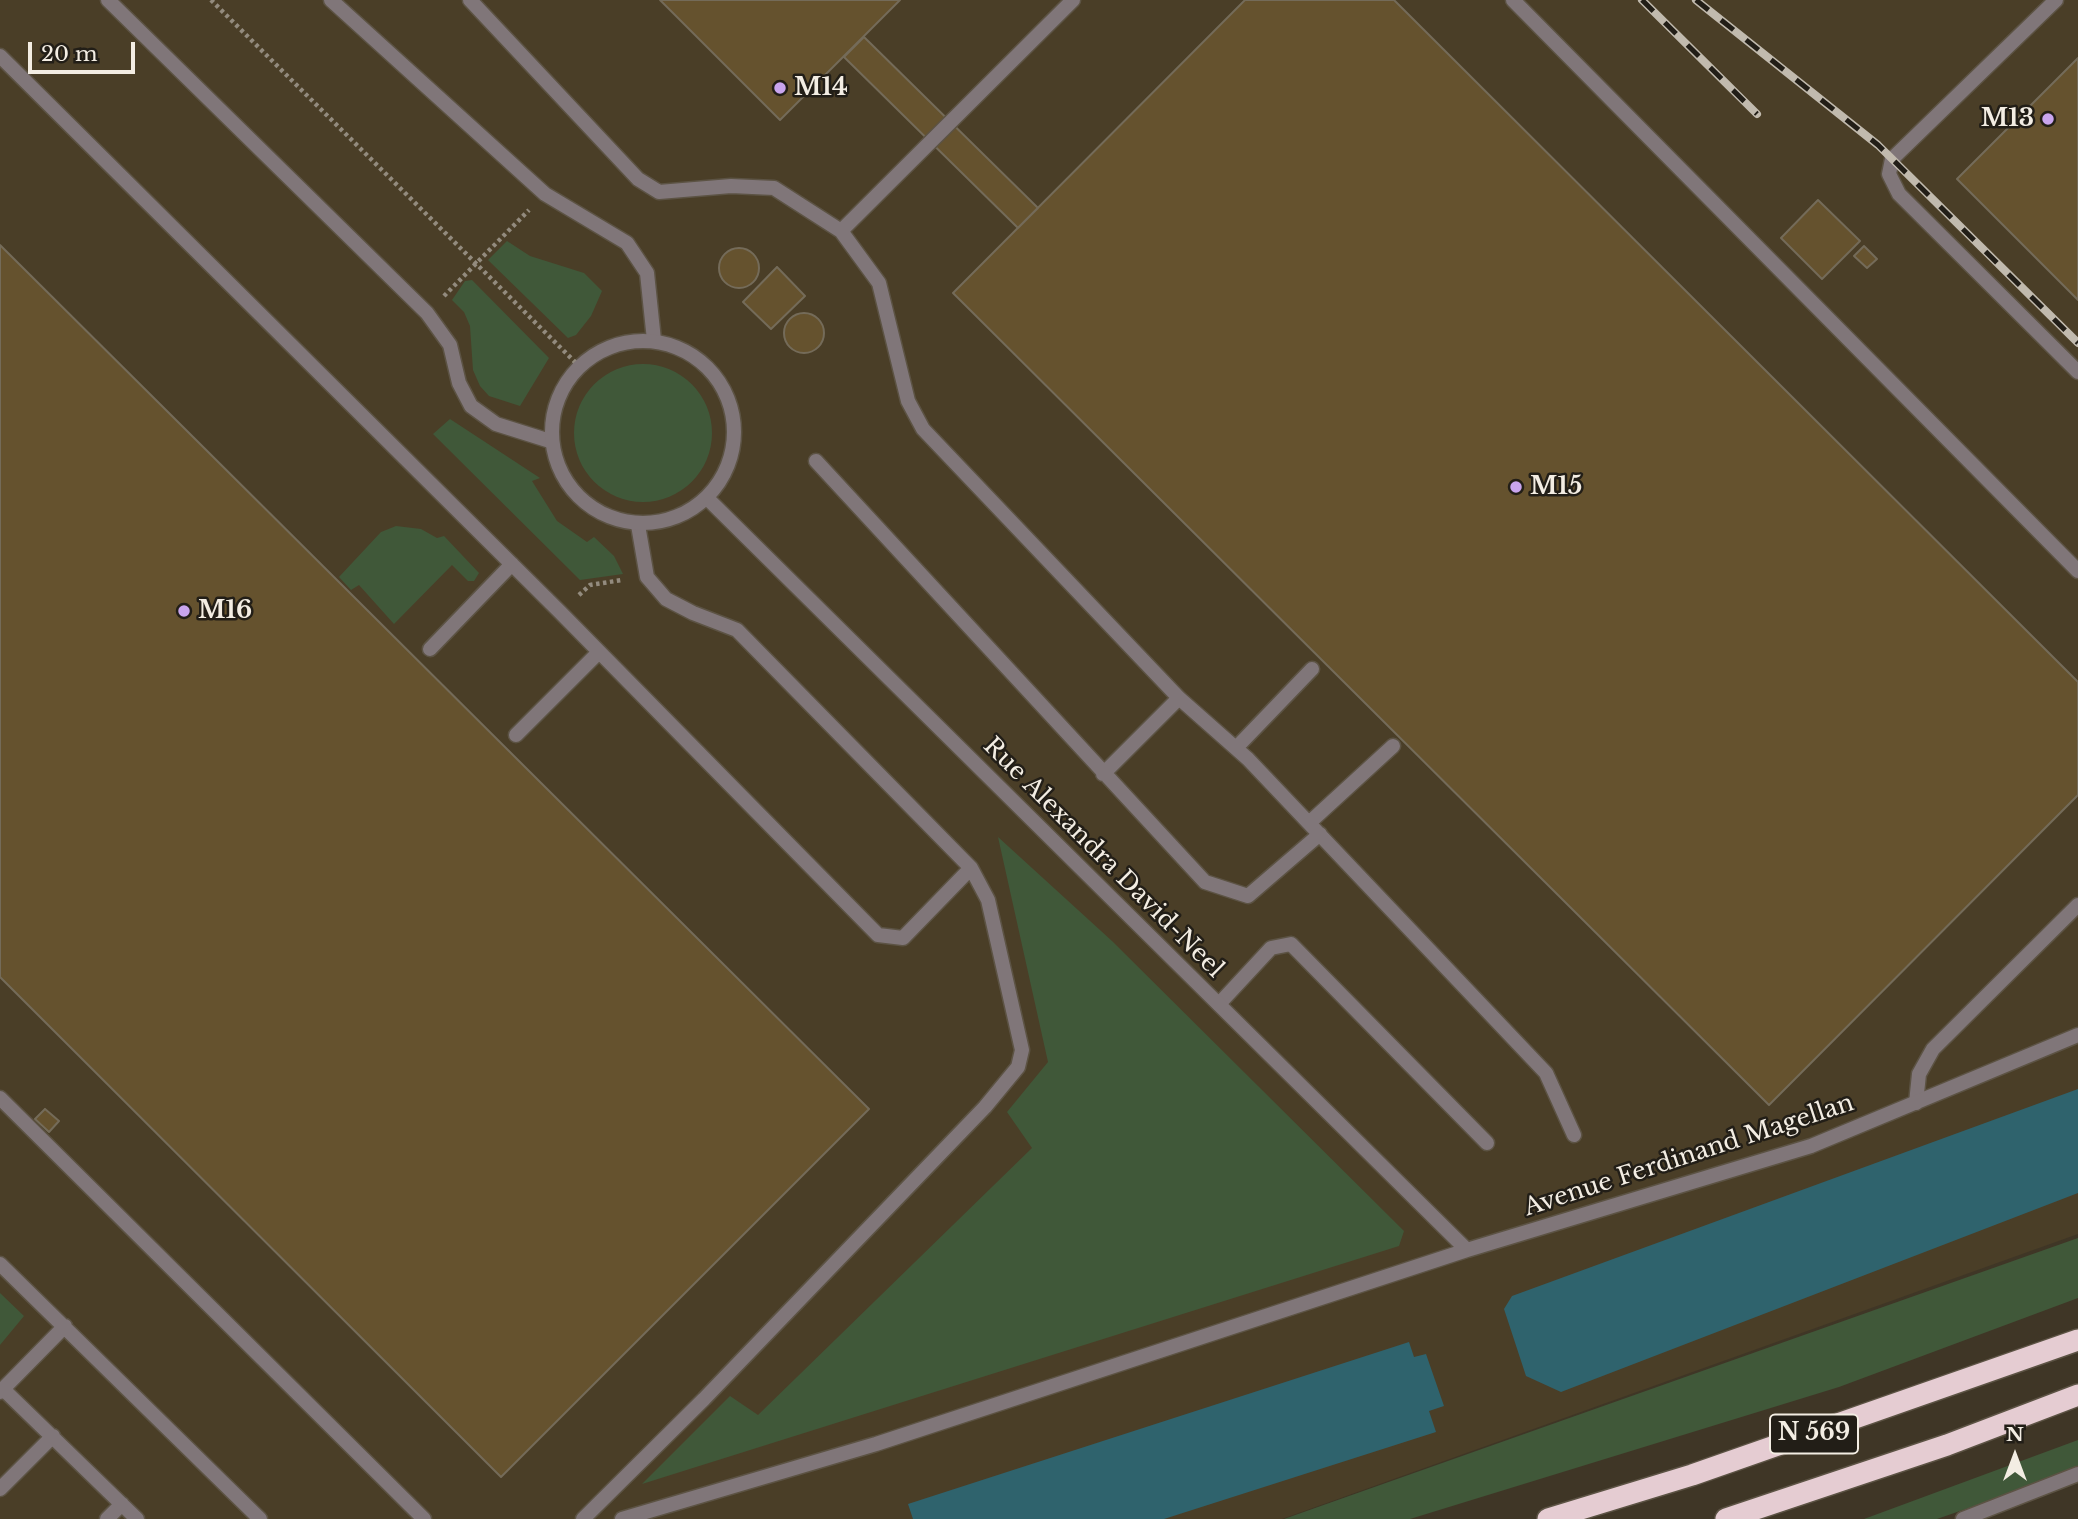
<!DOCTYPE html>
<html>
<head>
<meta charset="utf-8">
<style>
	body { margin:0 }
	#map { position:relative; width:2078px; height:1519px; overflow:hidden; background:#3f3626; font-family:"Libre Baskerville",serif }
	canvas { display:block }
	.north { position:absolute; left:1980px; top:1421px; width:70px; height:70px; -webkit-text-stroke:5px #221e17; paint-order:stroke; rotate:0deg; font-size:19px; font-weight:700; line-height:28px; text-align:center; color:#f3ede3 }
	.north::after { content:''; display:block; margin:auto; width:24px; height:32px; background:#f3ede3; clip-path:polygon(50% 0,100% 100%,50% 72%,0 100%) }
	.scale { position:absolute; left:28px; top:42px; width:107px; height:32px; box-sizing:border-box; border:4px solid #f3ede3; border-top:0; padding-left:9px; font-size:21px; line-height:24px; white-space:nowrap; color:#f3ede3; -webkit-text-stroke:5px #221e17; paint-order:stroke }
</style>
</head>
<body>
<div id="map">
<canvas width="2078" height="1519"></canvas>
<div class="north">N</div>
<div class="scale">20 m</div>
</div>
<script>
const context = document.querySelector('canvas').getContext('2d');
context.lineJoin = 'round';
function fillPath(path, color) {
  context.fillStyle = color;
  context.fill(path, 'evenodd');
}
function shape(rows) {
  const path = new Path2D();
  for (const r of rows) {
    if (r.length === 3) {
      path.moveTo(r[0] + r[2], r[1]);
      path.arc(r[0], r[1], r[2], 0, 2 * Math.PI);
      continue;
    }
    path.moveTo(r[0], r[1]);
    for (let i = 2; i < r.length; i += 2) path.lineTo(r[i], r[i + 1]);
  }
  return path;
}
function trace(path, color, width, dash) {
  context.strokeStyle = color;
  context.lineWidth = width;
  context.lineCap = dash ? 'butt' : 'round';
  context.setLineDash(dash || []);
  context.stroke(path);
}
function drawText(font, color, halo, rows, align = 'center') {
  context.font = font + ' "Libre Baskerville",serif';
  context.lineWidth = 5;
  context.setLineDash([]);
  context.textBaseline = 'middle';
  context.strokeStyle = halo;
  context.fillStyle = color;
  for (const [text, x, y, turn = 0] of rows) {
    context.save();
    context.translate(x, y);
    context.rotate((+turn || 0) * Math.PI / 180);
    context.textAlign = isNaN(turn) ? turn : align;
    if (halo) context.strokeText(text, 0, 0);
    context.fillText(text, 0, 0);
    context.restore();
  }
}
fillPath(shape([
	[0,0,2078,0,2078,1234,1282,1519,0,1519]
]), '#4a3e27');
fillPath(shape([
	[507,241,530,256,584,273,602,291,591,316,576,335,568,338,488,260],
	[472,280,549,358,520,406,489,396,480,386,473,370,470,326,464,312,452,300,465,281],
	[643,433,69],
	[450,419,540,478,532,481,557,521,587,542,594,537,614,556,623,574,580,580,433,434],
	[396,526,421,529,437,538,444,536,479,573,474,581,468,581,452,565,394,624,359,585,351,590,339,577,381,532],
	[998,837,1112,941,1404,1231,1399,1246,642,1484,730,1396,758,1415,1032,1148,1007,1112,1048,1062],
	[2078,1238,2078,1298,1839,1387,1410,1519,1284,1519],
	[0,1293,24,1316,0,1345],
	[2078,1440,2078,1469,2069,1473,1937,1519,1864,1519]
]), '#405839');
fillPath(shape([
	[2078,1089,2078,1193,1561,1392,1526,1376,1504,1309,1512,1296],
	[1409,1342,1414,1357,1426,1354,1444,1406,1429,1411,1436,1432,1164,1519,913,1519,908,1504]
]), '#2f636d');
const building = shape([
	[660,0,900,0,780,120,660,0],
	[1245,0,1394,0,2078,682,2078,795,1769,1105,953,293,1245,0],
	[864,37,1038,208,1018,228,844,57,864,37],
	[2078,58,2078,300,1957,179,2078,58],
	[1818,200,1860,241,1822,279,1781,238,1818,200],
	[0,245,869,1109,501,1477,0,977,0,245],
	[1864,246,1877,259,1867,268,1854,256,1864,246],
	[739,268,20],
	[777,267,805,296,771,329,743,302,777,267],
	[804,333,20],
	[45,1109,59,1121,49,1132,35,1119,45,1109]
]);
fillPath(building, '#65522e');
trace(building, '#746b59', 2);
const lane = shape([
	[108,0,427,313,450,345,459,383,471,406,496,424,550,441],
	[331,0,545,194,627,243,647,273,654,340],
	[470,0,638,179,659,192,731,186,774,188,841,231,879,283,908,401,923,429,1179,698,1248,759,1546,1073,1574,1135],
	[1513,0,2078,571],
	[2056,0,1892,159,1889,174,1899,194,2078,372],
	[0,56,560,612,878,935,903,938,971,868],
	[841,231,1073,0],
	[816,461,1205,882,1248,896,1320,834],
	[430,649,512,564],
	[516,735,599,652],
	[1236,748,1312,669],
	[1103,774,1179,698],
	[1309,823,1393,746],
	[1219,1004,1271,948,1291,944,1487,1143],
	[0,1098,424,1519],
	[1916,1103,1919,1074,1933,1049,2078,905],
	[0,1264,260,1519],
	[3,1389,137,1519],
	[0,1392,65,1326],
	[0,1489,53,1436],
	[107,1519,122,1504],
	[583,1519,704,1399,985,1107,1018,1067,1022,1050,988,900,971,868,737,630,693,613,666,599,647,577,638,525],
	[1963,1519,2078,1474]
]);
const street = shape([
	[643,432,91],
	[707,498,1467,1250],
	[622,1519,876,1444,1467,1250,1811,1146,2078,1035]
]);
const highway = shape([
	[1548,1519,1692,1475,2078,1340],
	[1726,1519,1947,1445,2078,1395]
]);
trace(lane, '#5c5344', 17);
trace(street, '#5c5344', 17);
trace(highway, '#5c5344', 24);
trace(shape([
	[211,0,578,365],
	[444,296,529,210],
	[579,595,590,585,622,580]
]), '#938b7e', 4.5, [3.5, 3.5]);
trace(lane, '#807679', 14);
trace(street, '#807679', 14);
trace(highway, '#e5ccd2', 21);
const rail = shape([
	[1642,0,1757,114],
	[1696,0,1878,145,2078,343]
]);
trace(rail, '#c1baae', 8);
trace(rail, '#221e17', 5, [16]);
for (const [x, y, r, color] of [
	[780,88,7,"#c9a5ee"],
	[2048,119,7,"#c9a5ee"],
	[1516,487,7,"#c9a5ee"],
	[184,611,7,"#c9a5ee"]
]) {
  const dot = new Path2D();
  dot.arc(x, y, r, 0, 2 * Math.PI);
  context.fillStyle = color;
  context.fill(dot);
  trace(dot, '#221e17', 2.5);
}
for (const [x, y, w] of [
	[1814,1434,88]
]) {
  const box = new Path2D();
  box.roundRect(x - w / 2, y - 19.5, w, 39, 5);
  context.fillStyle = '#221e17';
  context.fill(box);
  trace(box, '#f3ede3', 2);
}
drawText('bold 23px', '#f3ede3', null, [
	["N 569",1814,1434]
]);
drawText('bold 24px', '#f3ede3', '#221e17', [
	["M14",794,88],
	["M13",2034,119,"right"],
	["M15",1530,487],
	["M16",198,611]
], 'left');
drawText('24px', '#f3ede3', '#221e17', [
	["Rue Alexandra David-Neel",1103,858,45],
	["Avenue Ferdinand Magellan",1689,1156,-18]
]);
</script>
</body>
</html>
